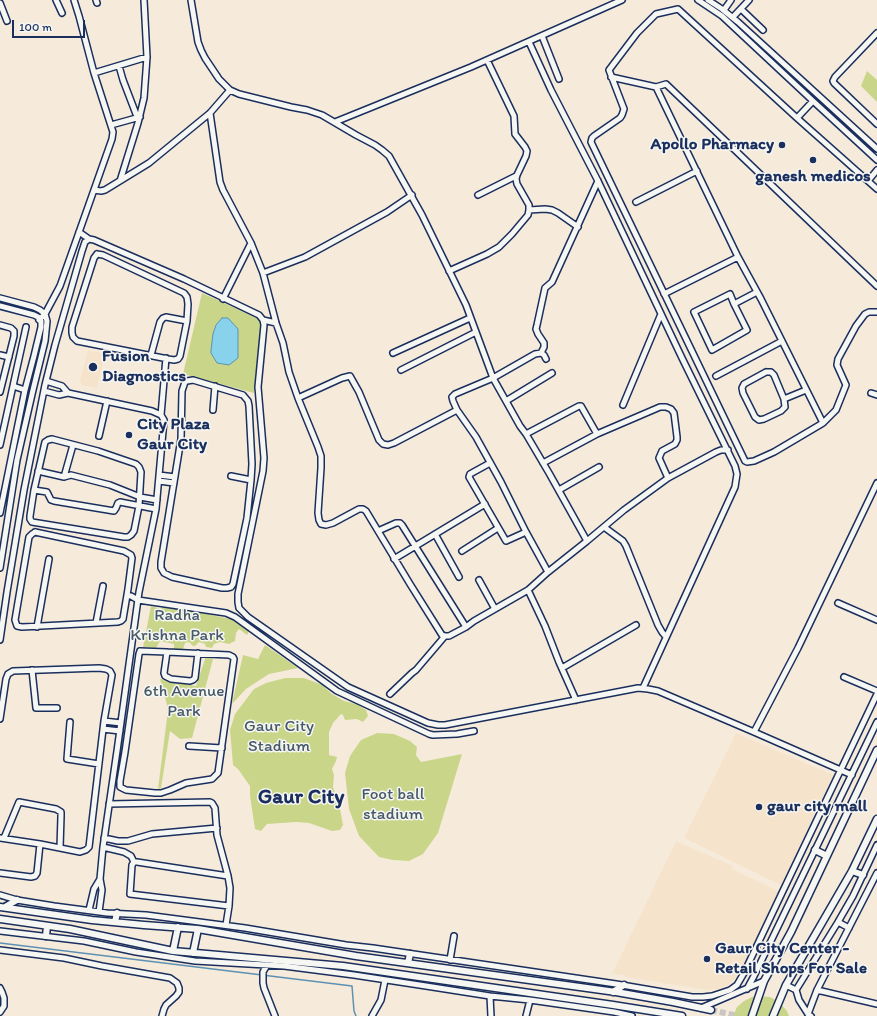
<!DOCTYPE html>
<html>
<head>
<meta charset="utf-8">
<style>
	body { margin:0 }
	#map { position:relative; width:877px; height:1016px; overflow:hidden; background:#f6ebdb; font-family:Itim,sans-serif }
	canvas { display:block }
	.scale { position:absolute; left:12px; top:20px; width:73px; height:18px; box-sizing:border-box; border:2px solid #1b2f5e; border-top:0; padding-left:5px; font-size:12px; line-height:14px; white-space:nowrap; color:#1b2f5e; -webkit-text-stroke:3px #f6f6f2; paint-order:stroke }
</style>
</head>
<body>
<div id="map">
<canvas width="877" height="1016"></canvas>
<div class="scale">100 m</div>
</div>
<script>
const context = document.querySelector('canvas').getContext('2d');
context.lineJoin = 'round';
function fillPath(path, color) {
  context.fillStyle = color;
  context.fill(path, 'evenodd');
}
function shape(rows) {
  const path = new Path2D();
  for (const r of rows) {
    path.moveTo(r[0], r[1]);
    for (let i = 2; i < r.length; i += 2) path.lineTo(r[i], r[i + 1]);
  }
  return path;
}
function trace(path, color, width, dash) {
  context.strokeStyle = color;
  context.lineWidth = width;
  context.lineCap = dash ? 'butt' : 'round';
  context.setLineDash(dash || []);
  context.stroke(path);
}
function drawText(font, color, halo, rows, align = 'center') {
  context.font = font + ' Itim,sans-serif';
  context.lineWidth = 3;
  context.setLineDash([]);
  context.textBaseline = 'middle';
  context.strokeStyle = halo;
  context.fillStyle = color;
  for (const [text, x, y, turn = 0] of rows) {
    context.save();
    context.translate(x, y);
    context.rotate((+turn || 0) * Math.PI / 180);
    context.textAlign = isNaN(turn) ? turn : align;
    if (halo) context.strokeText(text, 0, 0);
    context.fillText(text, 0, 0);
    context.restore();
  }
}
fillPath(shape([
	[88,350,105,354,97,388,82,385,80,380],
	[736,733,833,775,781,885,684,838],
	[676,841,733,866,732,869,778,891,739,975,730,984,717,989,707,990,625,977,625,975,612,974]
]), '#f6e3cb');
fillPath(shape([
	[867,71,877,80,877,102,861,86],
	[202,293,261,320,254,393,183,374],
	[164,605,235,620,249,631,247,635,239,629,236,633,235,641,229,644,220,642,214,644,212,648,206,647,205,644,199,642,195,646,193,646,189,642,185,643,183,649,174,649,174,644,160,641,156,648,143,647,151,606,161,609],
	[265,645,298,668,269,674,246,689,232,704,243,655,258,659],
	[206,656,213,659,192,738,180,739,170,731,161,788,158,789,167,718,167,705,160,679,196,686],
	[285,678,304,678,312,681,322,685,332,694,344,701,356,704,366,710,368,716,363,722,357,719,345,720,343,715,341,714,333,723,329,732,329,755,337,757,336,761,332,769,334,775,333,787,340,809,343,825,340,830,332,831,309,823,296,822,267,824,261,831,255,829,250,796,250,786,238,769,233,765,230,730,235,714,254,689,266,683],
	[377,733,394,734,410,741,417,747,416,755,421,762,462,754,438,833,423,854,409,861,393,860,379,857,359,836,349,809,345,773,350,756,361,740],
	[760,996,770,997,779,1002,787,1011,789,1016,733,1016,737,1007,744,1001,752,997]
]), '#c9d68a');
const water = shape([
	[222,318,228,318,238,329,238,358,229,365,217,363,211,353,211,350,213,334,216,325,222,318]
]);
fillPath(water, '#89d2eb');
trace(water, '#5d91b3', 1);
trace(shape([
	[0,943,352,986,354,1011,356,1016]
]), '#5d91b3', 1.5);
trace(shape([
	[711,1010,738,1016]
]), '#cac5c2', 6, [6, 3]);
const minor = shape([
	[56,0,62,13],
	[96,0,97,3],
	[191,0,198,42,201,50,205,58,219,79,230,90,239,94,291,107,307,110,322,115,356,135,375,145,382,150,389,156,422,215,466,305,493,378,520,426,526,434,549,473,587,541],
	[698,0,722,16,813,101,877,160],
	[708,0,722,9,738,22,877,149],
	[0,3,7,21],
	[741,9,763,30],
	[724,10,731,0],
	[733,17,749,0],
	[877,33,835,77,833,81,834,83,877,124],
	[542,36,559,79],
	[529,42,551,90,598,181,682,358,735,466,737,474,735,487,643,688],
	[119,66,123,80,136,114,140,117],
	[94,73,147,57],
	[611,77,656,87,738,257,761,299,823,423],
	[656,87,666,84,877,286],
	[210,113,220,182,223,190,251,243,263,273,276,323,283,343,289,372,298,398,318,447,321,456,321,468,318,513,319,520,321,524,326,525,333,523,359,509,363,509,366,511,410,584,442,635,445,636,449,636,466,627,474,621,528,590,548,572,587,541,624,510,668,478,716,452,721,450,728,450],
	[797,118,813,101],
	[335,122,471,67,622,0],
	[111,125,140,117],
	[120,181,138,123,144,98,147,57,144,0],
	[868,181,877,170],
	[877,189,797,118,678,9,656,14,637,33,609,70,624,109,622,115,620,118,594,136,592,138,591,142,745,461,747,462,754,461,774,452,823,423,836,410,846,385,837,365,838,359,856,326,865,314,869,312,877,312],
	[94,190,101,191,105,190,149,163,210,113,230,90],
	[478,195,516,176],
	[636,202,697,171],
	[529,210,545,209,552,210,558,213,578,227],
	[79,232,89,239],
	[97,254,103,255,184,293,187,297,188,304,187,321,180,356,178,359,174,360,168,359,77,341,73,337,72,333,72,327,94,258,97,254],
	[449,271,487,254,499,247,512,234,528,215,529,210,529,205,517,184,516,179,517,175,526,156,527,151,525,147,515,134,514,116,487,60],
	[263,273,305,257,387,212,412,195],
	[664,294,738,257],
	[0,298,34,307,40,310,45,314,47,321,45,341,33,390,17,460,0,568],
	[223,299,251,243],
	[734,304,747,330,712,350,694,312,730,294,734,304,757,292],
	[0,306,34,315,38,317,41,321,41,327,34,356,25,390,0,513],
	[39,320,45,314,60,286,112,139,113,132,94,73,79,16,74,0],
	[263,320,276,323],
	[0,325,11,328,14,331,14,336,0,392],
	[393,353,470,318],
	[541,353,544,347,544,343,538,334,536,329,537,325,545,288,552,282,598,181],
	[0,355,9,357],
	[151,355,160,322,163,318,166,317,187,321],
	[546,359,544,355,541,353,535,354,493,378,455,394,452,397,453,401,457,410,476,437,501,482,526,532,548,572],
	[401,370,476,332],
	[766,372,771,372,774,375,784,399,785,407,781,411,764,419,759,420,755,417,743,393,742,388,744,384,766,372],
	[716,376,782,341],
	[193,380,243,395,248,401,249,406,252,464,251,480,247,518,233,584,231,587,227,588,222,588,172,577,164,573,161,568,161,562,181,439,182,391,185,382,187,381,193,380],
	[46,381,62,386,68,393],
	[13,386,25,390],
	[44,391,59,395,68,393,152,411,161,415,164,420,156,509,139,592,117,751,103,847,100,879],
	[871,393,877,395],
	[298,398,342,378,350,376,359,392,379,440,383,444,388,445,394,443,457,410],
	[784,399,806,390],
	[506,401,552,373],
	[623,405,661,314],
	[213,410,215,386],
	[161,415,166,358],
	[526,434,579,406,581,406,597,434],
	[99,436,107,401],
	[52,439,98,451,136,464,139,467,141,472,139,506,134,531,131,535,128,537,124,537,32,522,30,519,30,516,34,490,45,442,48,440,52,439],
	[0,445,26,327],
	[490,463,470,474,469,477,506,541,526,532],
	[543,463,597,434,660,407,666,407,671,409,674,413,677,437,677,440,675,444,662,451,659,458,668,478],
	[38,471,64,477,71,475,110,485,140,497,157,500],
	[159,475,175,477],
	[231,476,251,480],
	[64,477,73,445],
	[159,481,174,483],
	[34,490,47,492,51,500,54,501,114,511,116,508,118,503,120,502,156,509],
	[559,490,599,467],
	[604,527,623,541,626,546,658,625,662,632,666,637],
	[378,531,396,523,400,523,402,525,466,627],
	[35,532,124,551,131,555,132,558,128,589,123,619,121,621,118,622,22,627,17,626,15,620,29,537,32,534,35,532],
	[435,534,459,577],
	[462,551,498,528],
	[394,559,485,504],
	[479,580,495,609],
	[528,590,545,626,559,662,576,700],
	[127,595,131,596,138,600,226,613,235,617,337,691,429,734,433,735,457,734,474,731],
	[838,603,877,620],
	[96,623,103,586],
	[37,627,49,559],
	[0,640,7,592,24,490,45,385,55,345,82,251,85,242,89,239,94,240,184,279,259,315,263,320,264,325,258,387,264,458,263,471,238,594,238,602,239,608,248,617,348,687,428,723,438,725,445,725,638,688,648,689,658,691,754,732,852,775],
	[140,651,167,652,229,655,233,657,234,659,218,773,212,779,186,783,170,790,161,793,155,793,126,790,120,787,120,781,125,752,139,654,140,651],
	[167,652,164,673,165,676,171,679,190,681,193,680,195,678,198,653],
	[562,668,636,625],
	[32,670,36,708,57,708],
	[844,677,877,691],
	[390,694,412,673,416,670,445,636],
	[0,719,6,679,8,674,13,671,99,668,106,669,110,671,112,675,104,721,89,847,86,850,80,852,40,844,0,838],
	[104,721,121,723],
	[70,722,67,759,99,764],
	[103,729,120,731],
	[754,732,798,648,877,483],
	[189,746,222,748],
	[109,804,210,802,212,803,215,808,217,835,228,876,230,888,229,906,226,925],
	[4,838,19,802,56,809,61,812,61,816,60,848],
	[104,838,118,841,128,841,152,834,217,828],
	[103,847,124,852,131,856,134,862],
	[0,873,31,877,35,876,37,873,40,844],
	[228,876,137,862,134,862,132,865,130,894,229,906],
	[0,895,17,900,54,906,107,913,146,915,245,928,346,945,373,948,616,984,692,997,703,997,712,996,730,990,737,985,744,973,781,895,877,694],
	[89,910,94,889,100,879,102,890,99,912],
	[838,922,849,928],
	[0,931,84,941,136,952,195,961,284,966,354,975,426,986,490,996,530,1000,614,1012,632,1016],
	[0,950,64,958,102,966,170,978,177,983,179,988,179,992,176,996,166,1005,164,1009,162,1016],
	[450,960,454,936],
	[267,965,263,972,263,983,264,988,275,1016],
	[786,985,796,990],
	[0,988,2,992,4,998,4,1006,0,1012],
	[747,989,754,976,877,722],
	[817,990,877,1004],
	[490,996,491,1016],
	[701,1008,764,981],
	[808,1014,817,990,877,873],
	[372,1016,381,1000,385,980],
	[526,1016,530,1000],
	[811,1016,808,1014,799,1000,796,990,838,922,853,896,877,845]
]);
const major = shape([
	[815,850,827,856],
	[852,871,863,875],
	[0,907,92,920,144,925,198,929,356,956,616,992,673,1002,711,1010],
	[5,907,17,900],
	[0,919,70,929,173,951,343,966,613,1005,682,1016],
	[115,922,117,913],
	[46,936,47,926],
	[173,951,178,927],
	[193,953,198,929],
	[408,963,410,954],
	[613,992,624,985],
	[752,1016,764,981,791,932,877,750],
	[773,1016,786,985,852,871,877,819]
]);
trace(minor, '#1b2f5e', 8);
trace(major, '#1b2f5e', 9);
trace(minor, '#f6f6f2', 5);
trace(major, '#f6f6f2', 6);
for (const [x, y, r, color] of [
	[782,145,4,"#1b2f5e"],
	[813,160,4,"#1b2f5e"],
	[93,367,5,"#1b2f5e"],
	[129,435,4,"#1b2f5e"],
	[759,807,4,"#1b2f5e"],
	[707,959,4,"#1b2f5e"]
]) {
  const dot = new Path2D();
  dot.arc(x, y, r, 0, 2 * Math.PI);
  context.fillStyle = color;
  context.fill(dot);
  trace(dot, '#f6f6f2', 1.5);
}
drawText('bold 17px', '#1b2f5e', '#f6f6f2', [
	["Apollo Pharmacy",774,145,"right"],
	["ganesh medicos",813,177,"center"],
	["Fusion",102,357],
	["Diagnostics",102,377],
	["City Plaza",137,425],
	["Gaur City",137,445],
	["gaur city mall",767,807],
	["Gaur City Center -",715,949],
	["Retail Shops For Sale",715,969]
], 'left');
drawText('17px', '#465969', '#f6f6f2', [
	["Radha",177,616],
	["Krishna Park",177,636],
	["6th Avenue",184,692],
	["Park",184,712],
	["Gaur City",279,727],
	["Stadium",279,747],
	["Foot ball",393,795],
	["stadium",393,815]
]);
drawText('bold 21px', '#1b2f5e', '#f6f6f2', [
	["Gaur City",301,798]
]);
</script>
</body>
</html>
